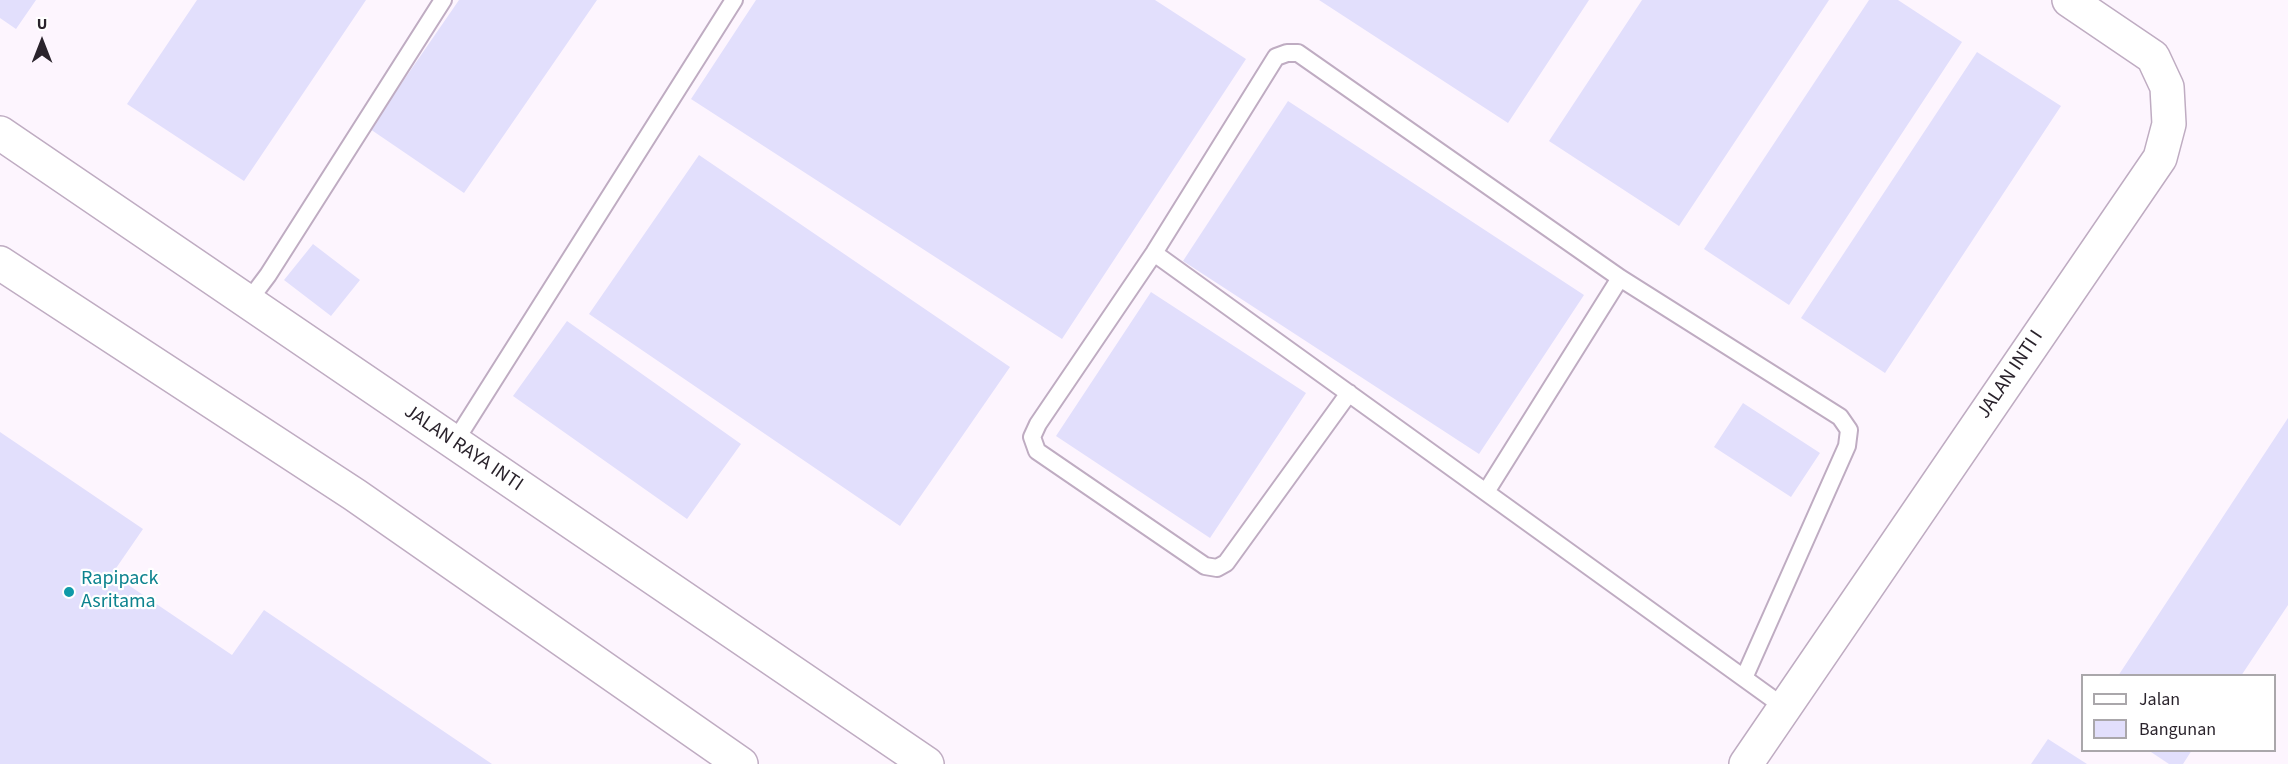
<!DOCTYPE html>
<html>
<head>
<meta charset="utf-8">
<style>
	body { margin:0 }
	#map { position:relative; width:2288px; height:764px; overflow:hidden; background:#fdf5fe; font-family:"Source Sans 3",sans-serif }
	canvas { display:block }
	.legend { position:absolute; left:2081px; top:674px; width:195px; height:78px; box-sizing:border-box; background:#fff; border:2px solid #aaa7ab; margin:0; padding:8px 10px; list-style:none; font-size:18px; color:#2a232c }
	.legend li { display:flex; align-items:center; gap:12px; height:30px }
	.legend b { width:30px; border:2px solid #aaa7ab }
	.north { position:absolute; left:12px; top:12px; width:60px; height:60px; -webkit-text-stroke:4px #fff; paint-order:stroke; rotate:0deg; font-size:16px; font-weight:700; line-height:24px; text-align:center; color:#2a232c }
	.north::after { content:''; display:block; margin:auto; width:21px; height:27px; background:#2a232c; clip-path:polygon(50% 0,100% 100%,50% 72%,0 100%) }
</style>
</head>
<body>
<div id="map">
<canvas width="2288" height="764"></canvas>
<ul class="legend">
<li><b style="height:8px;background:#fff"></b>Jalan</li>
<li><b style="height:16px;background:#e2dffc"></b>Bangunan</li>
</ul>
<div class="north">U</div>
</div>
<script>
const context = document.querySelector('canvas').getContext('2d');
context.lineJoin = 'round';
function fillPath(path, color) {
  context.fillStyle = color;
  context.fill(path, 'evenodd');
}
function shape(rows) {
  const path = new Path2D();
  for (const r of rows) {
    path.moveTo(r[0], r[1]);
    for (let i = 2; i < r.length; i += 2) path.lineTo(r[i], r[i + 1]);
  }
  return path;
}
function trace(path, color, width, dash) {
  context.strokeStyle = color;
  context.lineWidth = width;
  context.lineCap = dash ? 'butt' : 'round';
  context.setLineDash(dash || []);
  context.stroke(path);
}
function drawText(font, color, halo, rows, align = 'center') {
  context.font = font + ' "Source Sans 3",sans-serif';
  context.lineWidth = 4.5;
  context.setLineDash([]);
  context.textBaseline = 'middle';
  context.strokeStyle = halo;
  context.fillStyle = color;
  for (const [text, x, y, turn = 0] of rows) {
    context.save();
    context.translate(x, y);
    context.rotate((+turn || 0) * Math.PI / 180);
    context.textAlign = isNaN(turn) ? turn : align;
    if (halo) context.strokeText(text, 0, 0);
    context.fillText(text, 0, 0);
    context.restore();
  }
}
fillPath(shape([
	[0,0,36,0,16,29,0,18],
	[197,0,366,0,244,181,127,104],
	[459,0,597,0,464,193,370,129],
	[756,0,1155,0,1246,59,1062,339,691,99],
	[1319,0,1589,0,1508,123],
	[1642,0,1829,0,1679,226,1549,141],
	[1869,0,1898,0,1962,42,1789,305,1704,249],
	[1977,52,2061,106,1885,373,1801,318],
	[1288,101,1584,295,1479,454,1183,261],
	[699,155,1010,367,900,526,589,314],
	[313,244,360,280,331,316,284,280],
	[1151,292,1306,393,1210,538,1056,436],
	[567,321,741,444,687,519,513,396],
	[1743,403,1820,453,1791,497,1714,447],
	[2288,418,2288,605,2241,676,2118,676],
	[0,432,143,529,112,574,232,655,264,610,492,764,0,764],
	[2048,739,2087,764,2031,764],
	[2148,750,2192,750,2183,764,2169,764]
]), '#e2dffc');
const lane = shape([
	[1154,253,1784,707],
	[247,303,268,275,443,0],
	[1349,393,1226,563,1217,568,1205,566,1037,451,1032,437,1038,424,1154,253,1276,57,1287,53,1298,53,1620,278,1840,417,1849,430,1847,446,1744,678],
	[454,443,734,0],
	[1486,492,1620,278]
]);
const street = shape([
	[0,133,927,764],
	[0,263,355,495,741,764],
	[1746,764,2160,158,2169,124,2167,87,2153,57,2069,0]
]);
trace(lane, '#bfacc2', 20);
trace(street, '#bfacc2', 36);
trace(lane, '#fff', 16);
trace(street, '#fff', 33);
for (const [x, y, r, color] of [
	[69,592,6,"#0f9aa8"]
]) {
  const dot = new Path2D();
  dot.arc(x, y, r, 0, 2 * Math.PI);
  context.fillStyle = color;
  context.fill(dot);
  trace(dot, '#fff', 2);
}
drawText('20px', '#2a232c', '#fff', [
	["JALAN INTI I",2011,375,-56],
	["JALAN RAYA INTI",463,449,34]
]);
drawText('20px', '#0d838f', '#fff', [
	["Rapipack",81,580],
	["Asritama",81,603]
], 'left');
</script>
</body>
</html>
